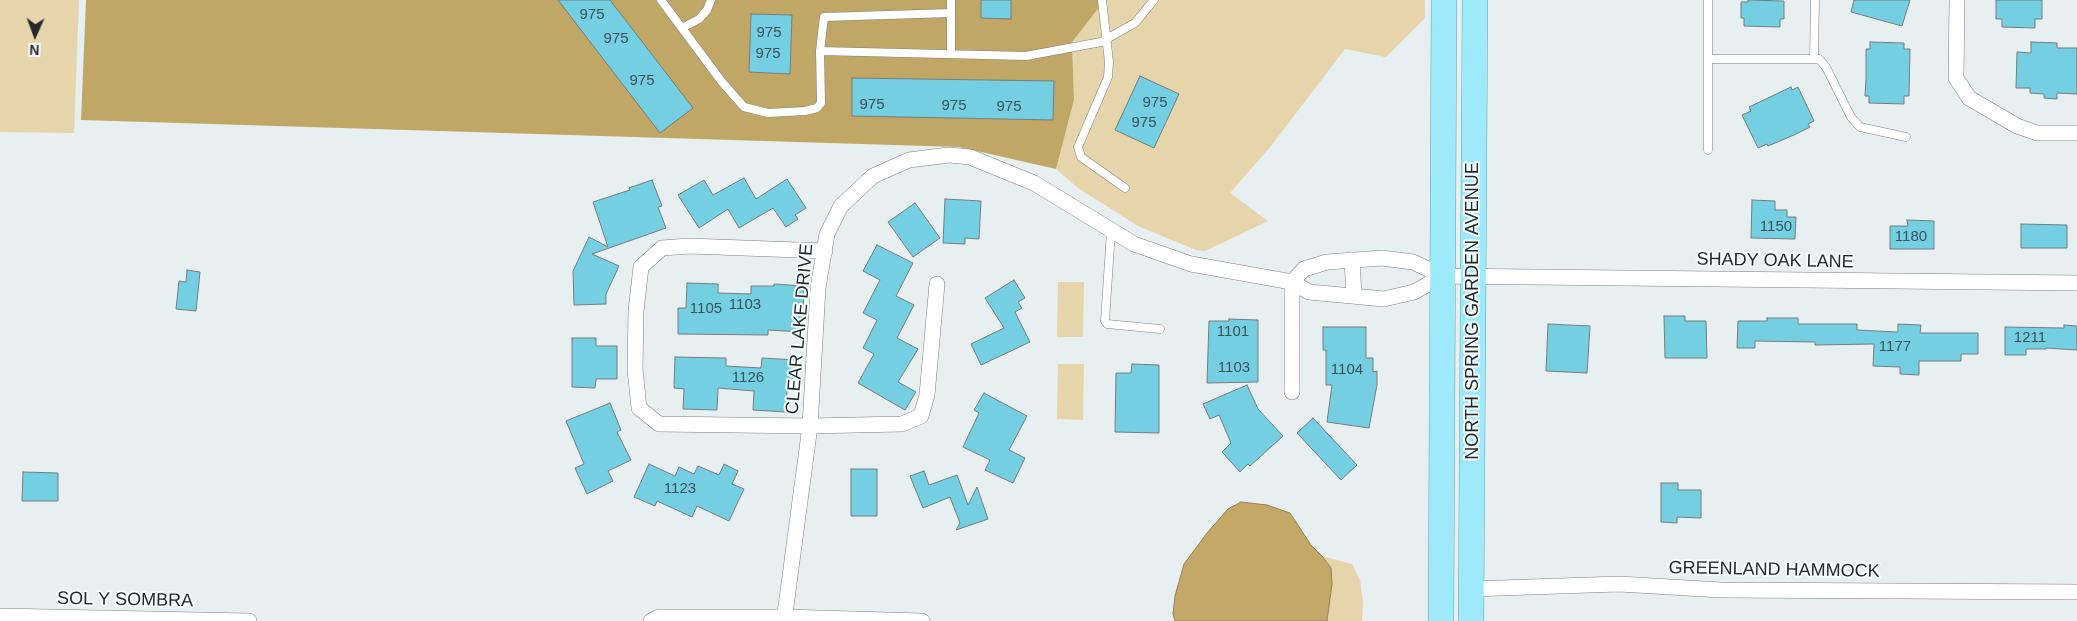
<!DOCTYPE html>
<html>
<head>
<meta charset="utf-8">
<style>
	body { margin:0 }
	#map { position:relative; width:2077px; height:621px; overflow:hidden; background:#e7eff1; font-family:Arial,sans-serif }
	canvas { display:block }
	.north { position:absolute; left:10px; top:10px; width:50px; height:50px; -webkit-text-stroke:4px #f4fdfe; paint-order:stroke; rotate:182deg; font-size:14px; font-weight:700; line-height:20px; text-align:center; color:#26292a }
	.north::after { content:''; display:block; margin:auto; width:18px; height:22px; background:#26292a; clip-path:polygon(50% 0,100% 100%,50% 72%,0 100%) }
</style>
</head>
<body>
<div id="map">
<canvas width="2077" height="621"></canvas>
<div class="north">N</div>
</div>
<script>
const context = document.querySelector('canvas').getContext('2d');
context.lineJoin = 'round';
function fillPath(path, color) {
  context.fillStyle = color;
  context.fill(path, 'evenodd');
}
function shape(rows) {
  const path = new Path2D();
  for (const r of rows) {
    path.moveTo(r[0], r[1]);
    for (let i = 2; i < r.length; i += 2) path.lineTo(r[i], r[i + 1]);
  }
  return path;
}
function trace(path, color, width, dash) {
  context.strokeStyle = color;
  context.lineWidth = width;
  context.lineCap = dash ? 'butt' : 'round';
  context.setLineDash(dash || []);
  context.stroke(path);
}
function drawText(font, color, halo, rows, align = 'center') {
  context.font = font + ' Arial,sans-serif';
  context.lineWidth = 4;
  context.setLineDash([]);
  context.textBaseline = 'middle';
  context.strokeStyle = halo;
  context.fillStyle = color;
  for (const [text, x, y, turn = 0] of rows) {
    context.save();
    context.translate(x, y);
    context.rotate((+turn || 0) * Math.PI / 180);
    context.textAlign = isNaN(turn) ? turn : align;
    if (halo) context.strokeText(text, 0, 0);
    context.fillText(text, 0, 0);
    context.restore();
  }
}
fillPath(shape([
	[0,0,79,0,74,133,0,132],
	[1105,0,1425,0,1425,18,1386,57,1345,49,1271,146,1230,193,1268,221,1205,251,1196,250,1138,226,1078,188,1056,169,1074,100,1072,42],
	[1058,282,1084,282,1083,337,1057,337],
	[1058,364,1084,364,1083,420,1057,419],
	[1322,556,1352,564,1360,580,1363,602,1362,621,1327,621,1332,584,1331,568]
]), '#e6d4ab');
fillPath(shape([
	[86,0,1105,0,1072,42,1074,100,1056,169,959,147,81,120]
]), '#c1a766');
const water = shape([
	[1241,502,1267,505,1290,513,1311,545,1322,556,1331,568,1332,584,1327,621,1175,621,1173,614,1175,596,1184,564,1207,533,1228,509,1241,502]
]);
fillPath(water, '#c3a867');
trace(water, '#948255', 1);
const building = shape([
	[558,0,610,0,693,108,660,133,558,0],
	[981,0,1011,0,1011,19,981,18,981,0],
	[1748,0,1784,1,1784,19,1780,19,1780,27,1744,26,1744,18,1741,18,1741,2,1748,2,1748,0],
	[1854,0,1910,0,1902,26,1851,12,1854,0],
	[1996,0,2042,0,2042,19,2035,19,2035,28,2002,27,2002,19,1996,19,1996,0],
	[751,14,792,15,790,74,749,72,751,14],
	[1870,42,1904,43,1904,49,1910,49,1909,96,1904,96,1904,104,1869,103,1869,96,1865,96,1866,78,1866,49,1870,49,1870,42],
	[2031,42,2057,43,2057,48,2077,48,2077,94,2057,93,2057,99,2044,98,2044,94,2030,93,2030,88,2016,88,2017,52,2031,53,2031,42],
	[1140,76,1179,94,1154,148,1115,130,1140,76],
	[852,78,1054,81,1053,120,852,116,852,78],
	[1791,87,1792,90,1798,87,1814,121,1808,124,1810,127,1794,135,1768,146,1767,144,1758,148,1742,115,1751,111,1749,107,1791,87],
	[744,178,756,199,787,179,806,208,795,215,798,219,786,227,773,208,739,228,728,209,699,228,678,195,704,180,713,195,744,178],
	[652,180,662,206,658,207,666,228,592,254,619,266,606,294,606,304,574,305,573,271,589,237,608,247,593,202,630,190,629,188,652,180],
	[945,199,981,201,979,239,965,238,965,244,943,243,945,199],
	[1752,200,1775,201,1775,210,1787,210,1787,217,1796,217,1795,239,1751,238,1752,200],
	[915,203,940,238,913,257,888,222,915,203],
	[1907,220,1934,221,1934,249,1890,249,1890,226,1908,226,1907,220],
	[2021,224,2067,225,2067,248,2021,248,2021,224],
	[877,245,913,263,896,296,914,305,897,338,918,349,898,382,916,392,905,410,858,383,874,354,863,348,877,320,863,313,880,280,863,271,877,245],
	[187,270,200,272,196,311,176,309,179,281,186,282,187,270],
	[1014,280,1025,298,1018,302,1022,308,1015,312,1030,342,981,365,971,344,1004,328,985,298,1014,280],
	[687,283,718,284,718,293,751,294,751,286,774,286,774,284,804,286,802,332,768,330,768,335,678,334,678,308,686,308,687,283],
	[1664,316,1685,316,1685,321,1706,321,1707,358,1665,358,1664,316],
	[1767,318,1798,318,1798,324,1857,324,1857,330,1898,332,1898,324,1921,325,1920,333,1978,333,1978,354,1961,354,1961,361,1919,361,1919,375,1900,374,1900,367,1873,366,1874,344,1815,345,1815,342,1755,341,1755,348,1737,348,1738,321,1767,321,1767,318],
	[1229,319,1258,320,1258,382,1207,383,1209,321,1229,321,1229,319],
	[1548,324,1590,326,1587,373,1546,371,1548,324],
	[2064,325,2077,326,2077,350,2046,348,2046,349,2026,349,2026,355,2005,355,2005,327,2064,328,2064,325],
	[1323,327,1366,327,1366,358,1373,358,1373,372,1377,371,1377,385,1369,428,1327,422,1332,385,1326,385,1326,350,1323,350,1323,327],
	[572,338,596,338,596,346,617,346,617,379,596,379,595,388,572,387,572,338],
	[675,357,726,358,726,366,761,368,762,358,796,360,794,390,787,390,786,412,753,410,754,391,718,388,717,410,683,409,684,389,674,388,675,357],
	[1132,364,1159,365,1159,433,1115,432,1116,373,1131,373,1132,364],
	[1247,385,1258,409,1283,436,1250,466,1248,464,1240,472,1222,452,1231,443,1219,415,1210,419,1203,404,1247,385],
	[984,393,1027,416,1009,450,1025,458,1013,483,985,470,990,460,963,447,979,413,974,410,984,393],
	[610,403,621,430,617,432,631,460,608,471,613,481,587,494,575,468,584,464,566,421,610,403],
	[1313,418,1357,465,1341,480,1297,433,1313,418],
	[649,464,675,476,679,467,694,474,698,466,719,475,724,464,738,471,732,484,744,489,729,521,697,506,692,517,657,501,655,506,634,497,649,464],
	[851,469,877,469,877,516,851,516,851,469],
	[924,471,929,485,957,475,968,505,977,487,988,519,956,530,960,523,950,497,923,508,910,476,924,471],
	[23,472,58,473,58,501,22,501,23,472],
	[1661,483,1678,483,1678,490,1701,490,1701,518,1677,517,1677,523,1661,522,1661,483]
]);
fillPath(building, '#75cfe2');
trace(building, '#757d7e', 1);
const service = shape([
	[661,0,722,82,744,107,768,113,805,111,817,108,821,103,820,51,824,17,951,13],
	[951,0,951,54],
	[1102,0,1109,62,1108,77,1078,147,1081,157,1125,188],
	[682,28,699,19,707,10,711,0],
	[820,51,1026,56,1101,42,1135,23,1154,0],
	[1708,59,1819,59,1826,67,1851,117,1860,127,1906,137],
	[1814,59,1815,0],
	[1708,150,1708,0],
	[1111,231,1105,321,1107,324,1160,329]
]);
const minor = shape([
	[1957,0,1956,78,1969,98,2017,126,2037,133,2077,133],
	[825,251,689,246,662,248,641,267,636,311,635,369,639,408,659,424,810,426,902,424,921,416,927,395,937,284],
	[1352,260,1354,296],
	[1292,282,1304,269,1327,262,1382,258,1413,262,1443,276,2077,283],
	[1292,392,1292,282],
	[1471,589,1619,584,1721,590,2077,592],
	[0,616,249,621],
	[651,621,659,617,785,617,922,621],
	[784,621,810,426,818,288,827,234,841,206,873,176,909,160,949,155,970,157,1034,183,1134,244,1191,264,1292,282,1309,292,1384,299,1414,292,1443,276]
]);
const trunk = shape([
	[1441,621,1444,0],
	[1471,621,1475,0]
]);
trace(service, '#7a8283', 9);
trace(minor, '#7a8283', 16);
trace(trunk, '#64a3b1', 26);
trace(service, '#fff', 8);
trace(minor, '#fff', 15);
trace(trunk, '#9eeafa', 25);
drawText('15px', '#3a5258', null, [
	["975",592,15],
	["975",769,33],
	["975",616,39],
	["975",768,54],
	["975",642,81],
	["975",1155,103],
	["975",872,105],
	["975",954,106],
	["975",1009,107],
	["975",1144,123],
	["1150",1776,227],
	["1180",1911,237],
	["1103",745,305],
	["1105",706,309],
	["1101",1233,332],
	["1211",2030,338],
	["1177",1895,347],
	["1103",1234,368],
	["1104",1347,370],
	["1126",748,378],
	["1123",680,489]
]);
drawText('18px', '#26292a', '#f4fdfe', [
	["SHADY OAK LANE",1775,261,1],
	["NORTH SPRING GARDEN AVENUE",1473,311,-90],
	["CLEAR LAKE DRIVE",800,329,-85],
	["GREENLAND HAMMOCK",1774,570,1],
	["SOL Y SOMBRA",125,600,1]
]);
</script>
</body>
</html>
